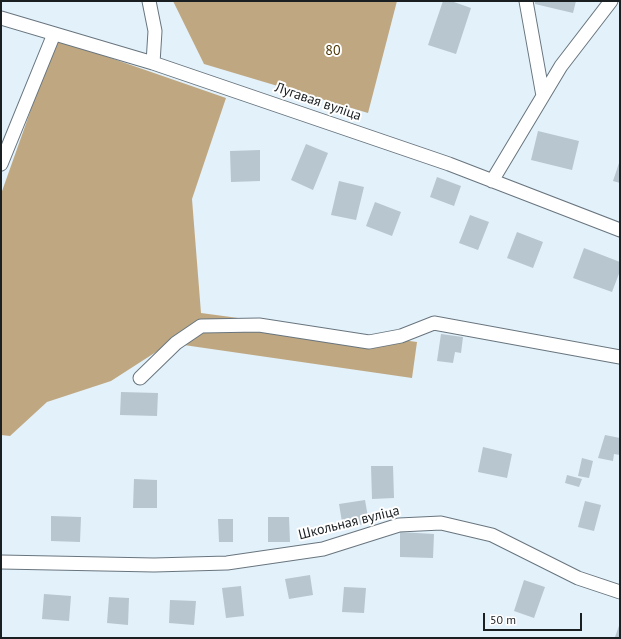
<!DOCTYPE html>
<meta charset="utf-8">
<style>
body{margin:0}
#map{position:relative;width:621px;height:639px;overflow:hidden;background:#e3f1fb;font-family:"PT Sans",sans-serif}
canvas{display:block}
.frame{position:absolute;inset:0;border:2px solid #1a1f22;pointer-events:none}
.scale{position:absolute;left:483px;top:613px;width:99px;height:18px;box-sizing:border-box;border:2px solid #1a1f22;border-top:0;padding-left:5px;font-size:12px;line-height:14px;white-space:nowrap;color:#1a1f22;-webkit-text-stroke:3px #fff;paint-order:stroke}
</style>
<div id="map">
<canvas width="621" height="639"></canvas>
<div class="frame"></div>
<div class="scale">50 m</div>
</div>
<script>
const g = document.querySelector('canvas').getContext('2d');
g.lineJoin = 'round';
function fillPath(path, color) { g.fillStyle = color; g.fill(path, 'evenodd'); }
const toPath = rows => new Path2D(rows.map(r => 'M' + r).join(''));
function stroke(path, color, width, dash) { g.strokeStyle = color; g.lineWidth = width; g.lineCap = dash ? 'butt' : 'round'; g.setLineDash(dash || []); g.stroke(path); }
function write(font, color, halo, rows, align = 'center') {
  g.font = font + ' "PT Sans",sans-serif'; g.lineWidth = 4; g.setLineDash([]); g.textBaseline = 'middle'; g.strokeStyle = halo; g.fillStyle = color; for (const [text, x, y, turn = 0] of rows) {
    g.save(); g.translate(x, y); g.rotate((+turn || 0) * Math.PI / 180); g.textAlign = isNaN(turn) ? turn : align; if (halo) g.strokeText(text, 0, 0); g.fillText(text, 0, 0); g.restore();
  }
}
fillPath(toPath([
 [173,1,397,1,368,113,204,64],
 [56,39,226,98,192,199,201,313,417,342,412,378,170,343,111,381,47,402,10,436,1,435,1,194]
]), '#bfa881');
fillPath(toPath([
 [443,1,451,1,471,8,456,54,428,45],
 [535,1,576,1,573,13,535,4],
 [538,131,579,141,572,170,531,160],
 [306,144,328,153,313,190,291,180],
 [260,150,260,181,231,182,230,151],
 [620,160,620,183,613,181],
 [437,177,461,186,454,206,430,197],
 [339,181,364,187,356,220,331,215],
 [375,202,401,212,392,236,366,226],
 [470,215,489,222,478,250,459,243],
 [517,232,543,242,533,268,507,258],
 [584,248,620,262,620,271,612,292,573,278],
 [441,334,463,337,461,353,455,352,453,363,437,361],
 [121,392,158,393,157,416,120,415],
 [605,435,620,438,620,455,614,454,613,461,598,458],
 [483,447,512,454,507,478,478,472],
 [582,458,593,461,589,478,578,476],
 [371,466,393,466,394,498,372,499],
 [567,475,582,479,579,487,565,483],
 [134,479,157,480,157,508,133,508],
 [365,500,369,523,343,528,339,504],
 [585,501,601,505,594,531,578,527],
 [51,516,81,517,80,542,51,541],
 [268,517,289,517,290,542,268,542],
 [218,519,233,519,233,542,219,542],
 [400,532,434,534,433,558,400,557],
 [310,575,313,595,289,599,285,579],
 [524,580,545,587,534,618,514,611],
 [241,586,244,616,226,618,222,588],
 [344,587,366,588,364,613,342,612],
 [44,594,71,596,69,621,42,619],
 [109,597,129,598,128,625,107,623],
 [170,600,196,601,194,625,169,623],
 [620,623,620,638,618,638,615,637]
]), '#b8c6d0');
const minor = toPath([
 [149,1,155,31,153,63],
 [526,1,543,96],
 [1,18,153,63,449,164,620,230],
 [1,164,54,34],
 [492,181,561,66,611,1],
 [140,378,176,343,201,326,259,325,369,342,401,336,434,323,620,357],
 [1,562,154,565,227,563,323,549,399,525,441,523,492,535,578,578,620,592]
]);
stroke(minor, '#68757e', 15);
stroke(minor, '#fff', 13);
write('14px', '#4b3400', '#fff', [
 ["80",333,51]
]);
write('14px', '#1a1f22', '#fff', [
 ["Лугавая вуліца",318,102,19],
 ["Школьная вуліца",349,523,-14]
]);
</script>
